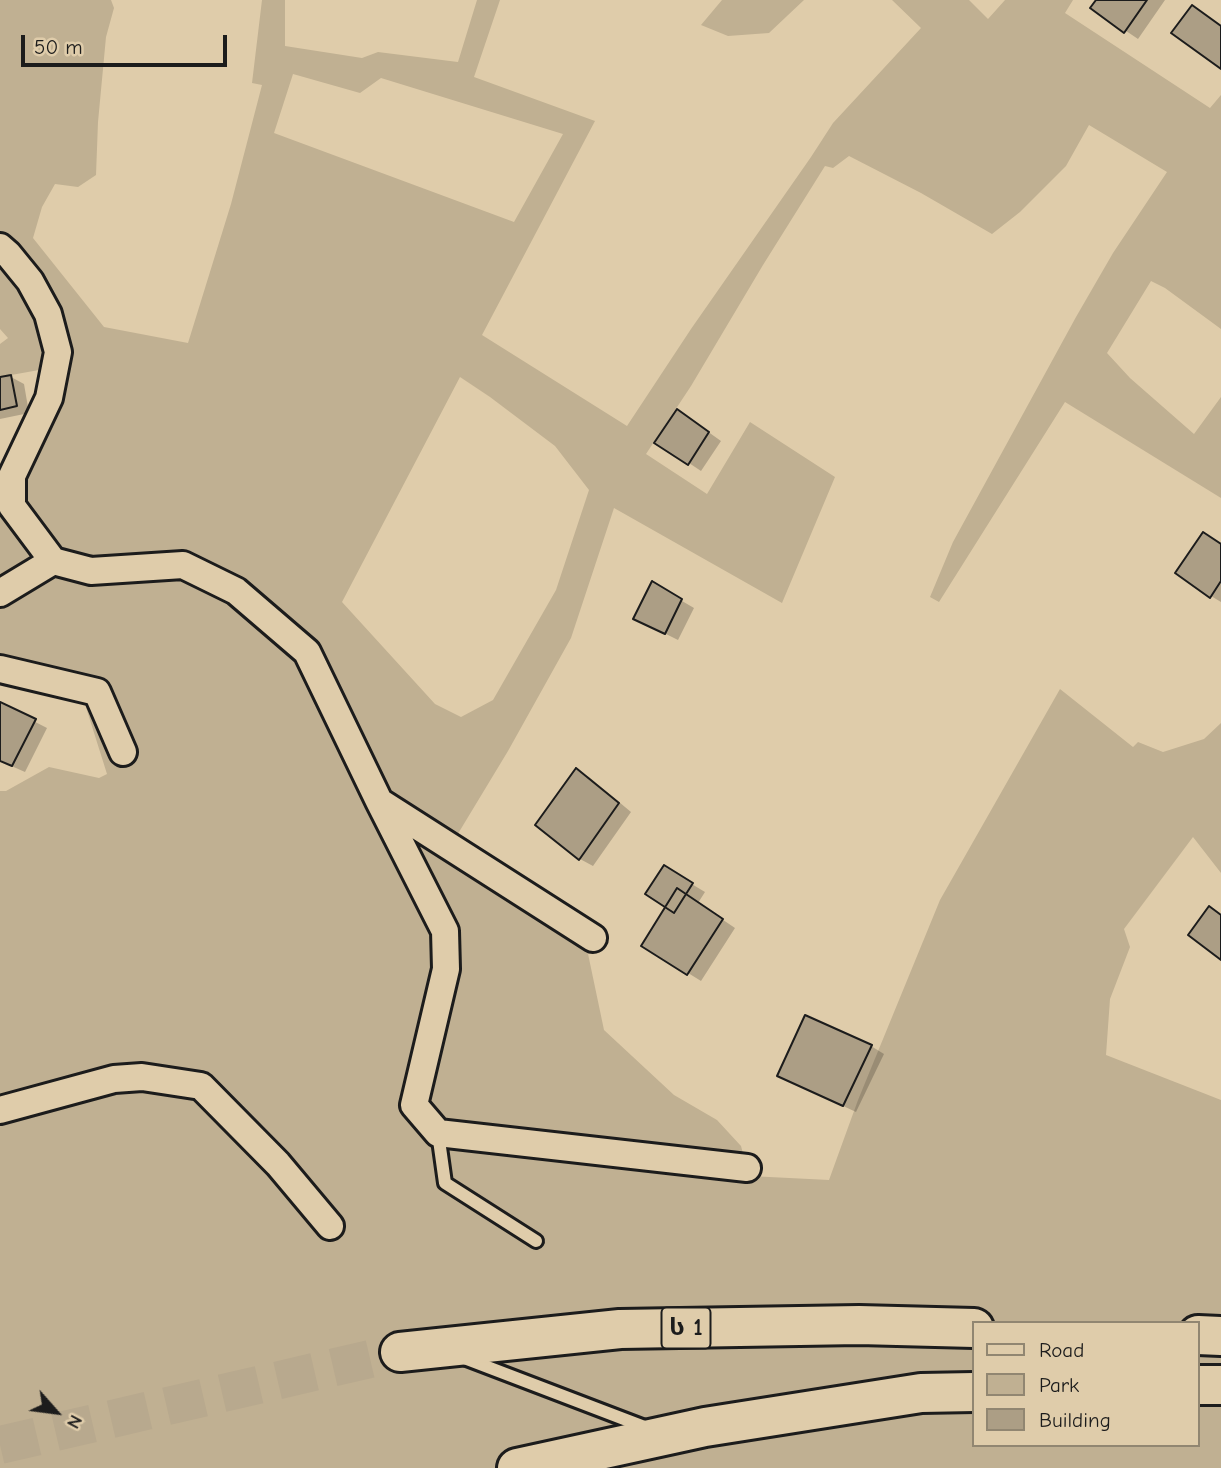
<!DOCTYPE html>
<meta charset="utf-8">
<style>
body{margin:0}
#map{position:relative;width:1221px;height:1468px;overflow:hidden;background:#dfccaa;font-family:"Comic Neue",sans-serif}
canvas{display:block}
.legend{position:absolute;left:972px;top:1321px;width:228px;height:126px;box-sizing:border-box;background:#dfccaa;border:2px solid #918671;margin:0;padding:9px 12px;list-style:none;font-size:21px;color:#1c1c1c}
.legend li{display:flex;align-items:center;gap:14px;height:35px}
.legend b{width:35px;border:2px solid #918671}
.north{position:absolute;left:21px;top:1377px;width:70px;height:70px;-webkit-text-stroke:5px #dfccaa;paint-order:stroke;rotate:118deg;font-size:19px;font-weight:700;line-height:28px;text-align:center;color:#1c1c1c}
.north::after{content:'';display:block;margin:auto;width:24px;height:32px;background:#1c1c1c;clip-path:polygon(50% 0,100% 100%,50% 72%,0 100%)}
.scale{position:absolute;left:21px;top:35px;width:206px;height:32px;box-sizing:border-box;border:4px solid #1c1c1c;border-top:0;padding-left:9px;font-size:21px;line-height:24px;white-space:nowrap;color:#1c1c1c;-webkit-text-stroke:5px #dfccaa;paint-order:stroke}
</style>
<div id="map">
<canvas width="1221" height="1468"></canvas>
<ul class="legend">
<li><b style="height:9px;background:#dfccaa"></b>Road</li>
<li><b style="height:19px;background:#c0b092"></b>Park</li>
<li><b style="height:19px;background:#ac9e85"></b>Building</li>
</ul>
<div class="north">N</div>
<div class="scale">50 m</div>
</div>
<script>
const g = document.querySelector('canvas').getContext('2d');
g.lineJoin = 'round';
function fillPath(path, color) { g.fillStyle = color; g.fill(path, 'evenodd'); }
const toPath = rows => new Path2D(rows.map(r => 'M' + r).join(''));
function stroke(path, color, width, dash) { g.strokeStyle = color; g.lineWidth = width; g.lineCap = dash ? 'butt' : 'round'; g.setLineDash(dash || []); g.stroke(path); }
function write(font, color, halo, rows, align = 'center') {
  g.font = font + ' "Comic Neue","Noto Sans Georgian",sans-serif'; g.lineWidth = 5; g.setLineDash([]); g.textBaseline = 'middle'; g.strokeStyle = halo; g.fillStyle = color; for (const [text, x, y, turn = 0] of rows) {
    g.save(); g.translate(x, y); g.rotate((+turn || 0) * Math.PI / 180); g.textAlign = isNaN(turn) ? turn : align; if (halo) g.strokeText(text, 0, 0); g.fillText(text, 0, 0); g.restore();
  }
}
fillPath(toPath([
 [0,0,111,0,114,8,106,37,98,122,96,175,78,187,55,184,42,207,33,238,104,327,188,343,231,204,262,85,252,83,262,0,285,0,285,46,362,58,378,52,458,62,477,0,500,0,474,77,595,121,482,335,627,426,691,329,811,157,833,123,921,28,892,0,969,0,988,19,1005,0,1073,0,1065,13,1210,108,1221,95,1221,329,1165,288,1151,281,1107,353,1130,378,1194,434,1221,397,1221,498,1065,402,939,602,930,597,953,542,1076,317,1113,253,1167,172,1089,125,1066,166,1020,212,992,234,921,193,849,156,833,168,825,166,763,265,691,386,646,454,707,494,750,422,835,477,782,603,614,508,571,638,508,751,456,837,587,949,604,1030,674,1095,717,1120,741,1146,749,1176,829,1180,858,1100,940,900,1060,689,1133,747,1138,742,1163,752,1204,739,1221,723,1221,873,1193,837,1124,929,1130,947,1110,999,1106,1055,1221,1100,1221,1468,0,1468,0,791,6,791,49,767,99,778,107,774,84,701,0,682,0,465,36,398,39,370,0,377,0,344,8,338,0,329],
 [293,74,360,93,381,78,563,134,514,222,274,133],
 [460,377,490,397,555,446,589,490,556,590,493,700,461,717,435,704,342,602],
 [974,1323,1198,1323,1198,1445,974,1445],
 [722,0,804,0,769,33,728,36,701,25]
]), '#c0b092');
fillPath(toPath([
 [1098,0,1165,0,1138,39,1092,8],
 [11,377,24,384,29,413,0,419,0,379],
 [690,419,721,441,701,471,689,463],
 [1221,545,1221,602,1211,596],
 [653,584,694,608,678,640,648,625],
 [0,704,47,728,25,772,0,761],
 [576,770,589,777,631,812,593,866,580,859,537,825],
 [665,868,705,892,698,903,735,928,701,981,643,945,667,906],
 [871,1046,884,1054,856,1112,792,1082]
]), '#0003');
const building = toPath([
 [1096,0,1147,0,1124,33,1090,8,1096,0],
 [1192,5,1221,26,1221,69,1171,33,1192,5],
 [11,375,17,406,0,410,0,377,11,375],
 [677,409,709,432,688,465,654,443,677,409],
 [1203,532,1221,544,1221,581,1210,598,1175,573,1203,532],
 [652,581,682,599,665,634,633,619,652,581],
 [0,702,36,719,12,766,0,761,0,702],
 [576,768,619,803,579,860,535,825,576,768],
 [664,865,693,883,674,913,645,894,664,865],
 [677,888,723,919,687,975,641,946,677,888],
 [1209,906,1221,915,1221,960,1188,935,1209,906],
 [805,1015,872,1045,843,1106,777,1076,805,1015]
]);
fillPath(building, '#ac9e85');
stroke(building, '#1c1c1c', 2);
stroke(toPath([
 [0,1445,400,1352]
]), '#b8a98e', 38, [38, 19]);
const service = toPath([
 [438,1133,445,1183,536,1241],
 [464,1358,650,1429]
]);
const minor = toPath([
 [0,247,8,254,30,281,48,314,58,352,49,398,12,476,12,506,53,561],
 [0,593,53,561,91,571,183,565,236,591,307,652,379,801,445,931,446,969,414,1105,438,1133,747,1168],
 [0,669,97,692,123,752],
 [380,802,593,938],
 [0,1110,114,1079,142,1077,201,1086,278,1164,330,1226]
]);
const motorway = toPath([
 [1198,1335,1221,1336],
 [400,1352,620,1329,859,1325,974,1328],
 [1198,1385,1221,1385],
 [517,1468,705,1427,921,1393,974,1392]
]);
stroke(service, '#1c1c1c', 18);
stroke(minor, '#1c1c1c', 32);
stroke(motorway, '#1c1c1c', 44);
stroke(service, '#dfccaa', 12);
stroke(minor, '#dfccaa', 26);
stroke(motorway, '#dfccaa', 38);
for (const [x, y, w] of [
 [686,1328,49]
]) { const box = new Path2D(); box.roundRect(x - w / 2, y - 20.5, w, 41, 5); g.fillStyle = '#dfccaa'; g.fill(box); stroke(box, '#1c1c1c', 2); }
write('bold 24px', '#1c1c1c', null, [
 ["ს 1",686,1328]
]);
</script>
